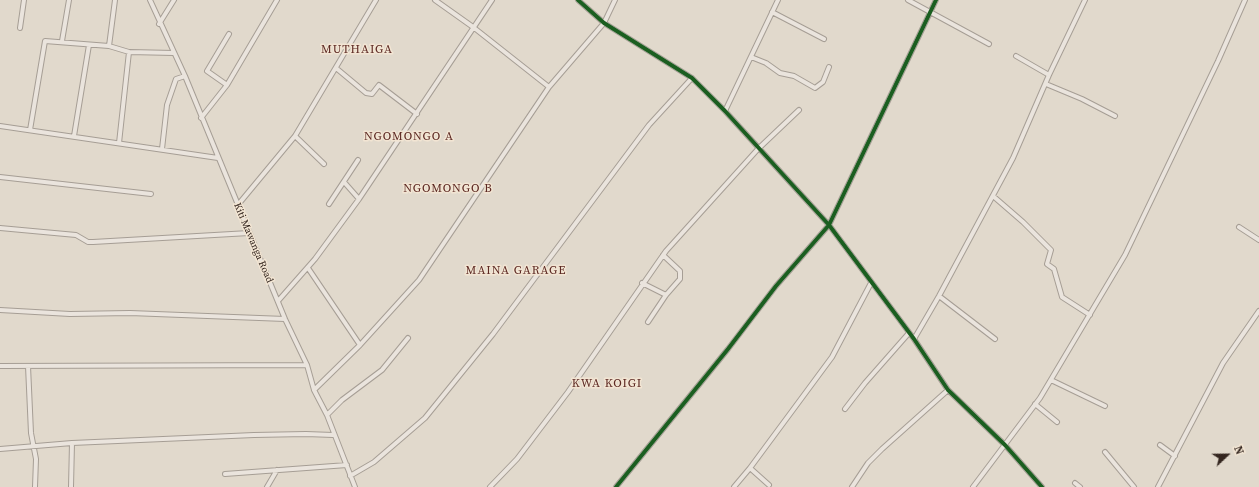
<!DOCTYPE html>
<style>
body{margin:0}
#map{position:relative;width:1259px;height:487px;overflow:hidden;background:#e1d9cc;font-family:"Source Serif 4",serif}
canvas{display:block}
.north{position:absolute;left:1207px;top:435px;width:40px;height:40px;-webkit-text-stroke:3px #f2e5d3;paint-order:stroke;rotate:68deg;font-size:11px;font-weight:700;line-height:16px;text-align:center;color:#34261f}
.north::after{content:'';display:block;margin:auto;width:14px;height:18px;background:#34261f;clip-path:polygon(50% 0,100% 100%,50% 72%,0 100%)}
</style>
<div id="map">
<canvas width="1259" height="487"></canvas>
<div class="north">N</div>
</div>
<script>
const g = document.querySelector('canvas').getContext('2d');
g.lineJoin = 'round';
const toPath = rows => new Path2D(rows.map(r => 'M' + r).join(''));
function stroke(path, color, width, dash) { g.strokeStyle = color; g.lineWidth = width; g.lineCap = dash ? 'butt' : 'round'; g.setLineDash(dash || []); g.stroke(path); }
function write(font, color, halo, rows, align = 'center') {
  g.font = font + ' "Source Serif 4",serif'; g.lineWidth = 3; g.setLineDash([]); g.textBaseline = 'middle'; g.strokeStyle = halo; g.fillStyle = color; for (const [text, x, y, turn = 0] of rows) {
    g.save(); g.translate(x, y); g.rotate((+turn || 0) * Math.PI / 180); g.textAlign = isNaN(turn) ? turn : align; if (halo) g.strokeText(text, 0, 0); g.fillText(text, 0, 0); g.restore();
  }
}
const minor = toPath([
 [150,0,185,76,285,319,307,365,314,390,327,415,355,487],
 [578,0,604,23,692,78,725,111,829,225,914,339,948,390,1005,445,1042,487],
 [908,0,989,44],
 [772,12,824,39],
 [159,24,174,0],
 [20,28,24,0],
 [62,41,69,0],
 [109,46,115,0],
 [1016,56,1049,75],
 [751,57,766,63,780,73,794,76,815,88,823,82,829,67],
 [336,68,366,93,372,94,379,85,417,114],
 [1046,84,1082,99,1115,116],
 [227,85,207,71,229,34],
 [549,87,604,23,615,0],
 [725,111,778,0],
 [201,118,227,85,277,0],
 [0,126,218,158],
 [30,130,45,41,109,46,129,52],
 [74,136,89,45],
 [295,136,324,164],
 [119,143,129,52,174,53],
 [162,149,167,105,176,79,185,76],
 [0,177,151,194],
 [344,182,359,199],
 [993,196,1023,222,1051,250,1047,264,1054,269,1062,297,1090,315],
 [329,204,358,160],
 [237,206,295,136,376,0],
 [1239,227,1259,240],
 [0,228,76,235,88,242,93,242,249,233],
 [308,268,360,345],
 [642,283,666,295],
 [939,296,995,339],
 [278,301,315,259,359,199,492,0],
 [0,310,70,314,130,313,285,319],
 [648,322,666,295,680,279,680,271,663,255],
 [914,339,939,296,1013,158,1049,75,1085,0],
 [0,366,307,365],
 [28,366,31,433,36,459,35,487],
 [1051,380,1105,406],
 [314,390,360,345,419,280,549,87,473,27,435,0],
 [1035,404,1057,422],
 [845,409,865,383,909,333],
 [327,415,342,400,382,370,408,338],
 [1160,445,1175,456],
 [0,449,72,443,254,435,306,434,333,435],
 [1105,452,1134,487],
 [225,474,347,465],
 [350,476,374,462,425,418,493,334,649,125,692,78],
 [1075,483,1080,487],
 [769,485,750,468,832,357,871,283],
 [71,487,72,443],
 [267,487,277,470],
 [490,487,517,459,568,392,666,251,758,149,799,110],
 [616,487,728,349,776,286,829,225,936,0],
 [734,487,750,468],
 [852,487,868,463,882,449,948,390],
 [973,487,1040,398,1125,255,1218,61,1245,0],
 [1158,487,1223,363,1259,311]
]);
stroke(minor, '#a69e95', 6);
stroke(minor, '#eae4dd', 4);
stroke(toPath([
 [578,0,604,23,692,78,725,111,829,225,914,339,948,390,1005,445,1042,487],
 [616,487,728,349,776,286,829,225,936,0]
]), '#1b5e20', 4);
write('10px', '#34261f', '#f2e5d3', [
 ["Kiti Mawanga Road",253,243,67]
]);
g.letterSpacing = '1px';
write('12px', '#5c2822', '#f2e5d3', [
 ["MUTHAIGA",357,50],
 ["NGOMONGO A",409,137],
 ["NGOMONGO B",448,189],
 ["MAINA GARAGE",516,271],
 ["KWA KOIGI",607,384]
]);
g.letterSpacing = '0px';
</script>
